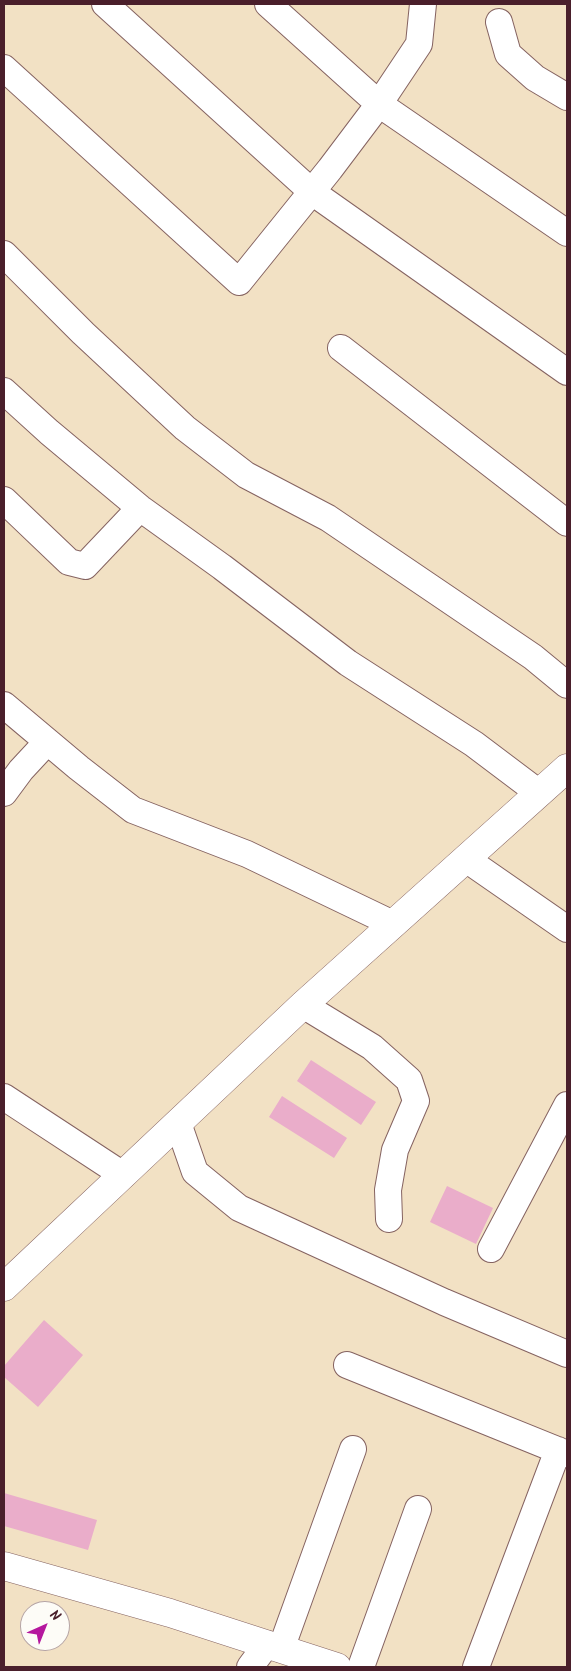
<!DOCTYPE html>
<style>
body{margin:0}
#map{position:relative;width:571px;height:1671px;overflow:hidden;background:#f2e1c4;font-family:Kalam,sans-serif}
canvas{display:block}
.frame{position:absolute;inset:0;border:5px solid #4a1f2b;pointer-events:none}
.north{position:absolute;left:20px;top:1601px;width:50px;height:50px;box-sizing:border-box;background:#fdfcf7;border:1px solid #b5a4a5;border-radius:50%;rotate:44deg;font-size:14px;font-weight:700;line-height:20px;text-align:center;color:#4a1f2b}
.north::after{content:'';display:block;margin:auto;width:18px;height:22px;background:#b5179e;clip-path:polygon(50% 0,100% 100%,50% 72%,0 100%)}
</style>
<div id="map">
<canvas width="571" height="1671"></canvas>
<div class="frame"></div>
<div class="north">N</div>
</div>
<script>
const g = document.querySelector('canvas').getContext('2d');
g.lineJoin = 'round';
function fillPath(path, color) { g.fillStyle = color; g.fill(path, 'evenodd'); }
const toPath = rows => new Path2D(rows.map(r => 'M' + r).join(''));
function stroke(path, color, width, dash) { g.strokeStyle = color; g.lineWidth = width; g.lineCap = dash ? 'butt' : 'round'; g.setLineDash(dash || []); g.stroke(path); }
fillPath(toPath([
 [311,1060,376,1102,361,1125,297,1081],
 [282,1096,347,1138,334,1158,269,1117],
 [447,1186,493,1208,476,1244,430,1222],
 [44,1320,83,1355,38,1407,4,1377,4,1366],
 [4,1493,97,1520,88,1550,4,1526]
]), '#eaadca');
const street = toPath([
 [105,4,312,192,567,372],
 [268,4,379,104,567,233],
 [499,22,508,54,535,78,567,97],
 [4,68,239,282,330,169,379,104,419,44,423,4],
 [4,254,83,333,185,428,246,475,328,518,533,657,567,685],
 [341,348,567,523],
 [4,391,49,432,140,508,222,567,348,663,474,744,539,793],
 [4,500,69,562,85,566,140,508],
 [4,705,79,768,133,810,247,854,393,924],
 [4,793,21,770,47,742],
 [466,859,567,929],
 [303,1005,372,1047,409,1080,416,1101,395,1150,388,1190,389,1219],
 [4,1097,123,1175],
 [178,1123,195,1172,239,1208,444,1302,567,1354],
 [491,1249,567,1105],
 [347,1365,567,1454],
 [281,1649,353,1449],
 [250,1667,267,1644],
 [361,1667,418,1509],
 [476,1667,558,1450]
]);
const secondary = toPath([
 [4,1287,303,1005,567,768],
 [4,1566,170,1613,337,1667]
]);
stroke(street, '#856361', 28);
stroke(secondary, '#856361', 29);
stroke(street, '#fff', 26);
stroke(secondary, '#fff', 28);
</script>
